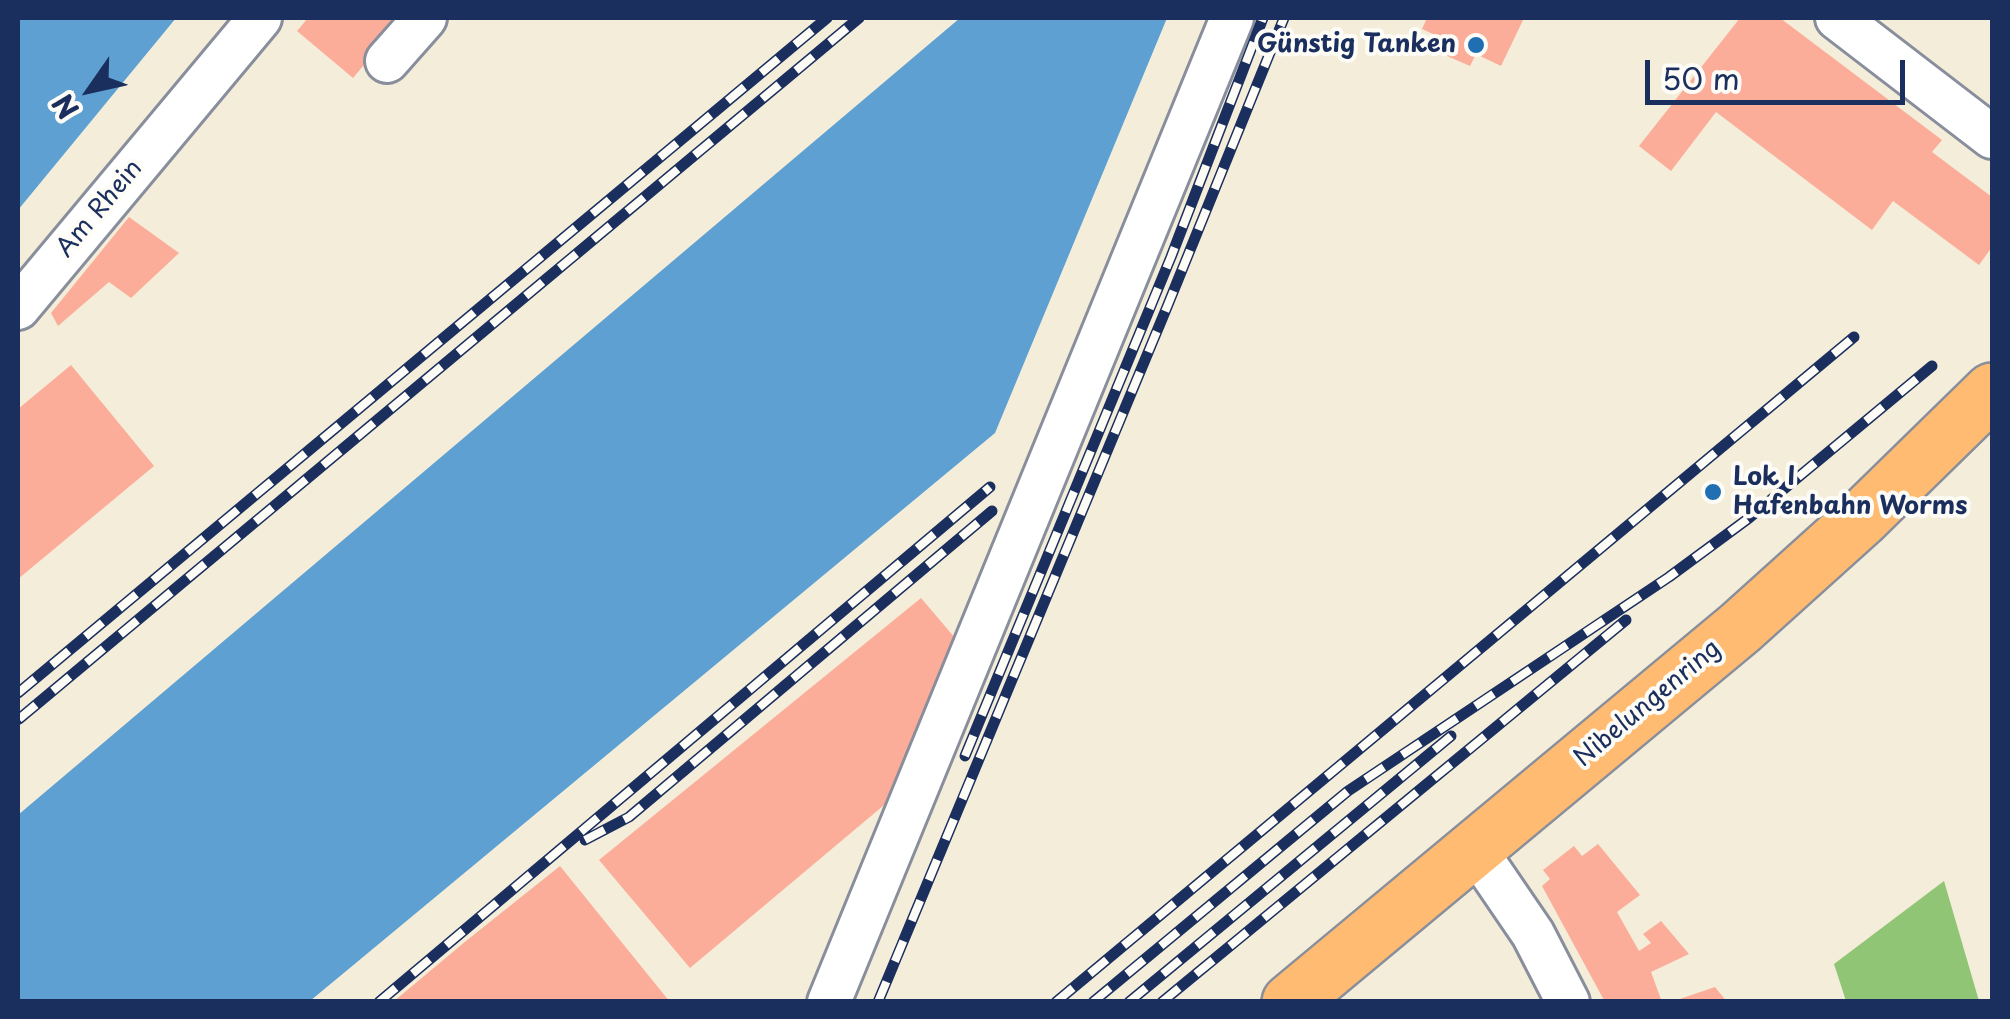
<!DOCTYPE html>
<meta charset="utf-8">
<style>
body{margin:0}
#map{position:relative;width:2010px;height:1019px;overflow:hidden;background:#f4edd9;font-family:"Playpen Sans",sans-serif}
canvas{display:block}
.frame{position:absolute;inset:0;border:20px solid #1b2f5e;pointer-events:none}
.north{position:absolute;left:40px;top:40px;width:100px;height:100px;-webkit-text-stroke:8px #fdfcf7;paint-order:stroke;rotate:236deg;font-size:28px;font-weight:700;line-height:40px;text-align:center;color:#1b2f5e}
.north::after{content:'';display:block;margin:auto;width:35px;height:45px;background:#1b2f5e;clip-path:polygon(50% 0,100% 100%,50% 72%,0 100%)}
.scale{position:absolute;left:1645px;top:60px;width:260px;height:45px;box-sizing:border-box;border:5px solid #1b2f5e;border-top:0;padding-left:12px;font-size:30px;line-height:35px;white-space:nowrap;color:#1b2f5e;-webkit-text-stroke:8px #fdfcf7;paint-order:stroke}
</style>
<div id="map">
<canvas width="2010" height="1019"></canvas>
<div class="frame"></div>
<div class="north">N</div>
<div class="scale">50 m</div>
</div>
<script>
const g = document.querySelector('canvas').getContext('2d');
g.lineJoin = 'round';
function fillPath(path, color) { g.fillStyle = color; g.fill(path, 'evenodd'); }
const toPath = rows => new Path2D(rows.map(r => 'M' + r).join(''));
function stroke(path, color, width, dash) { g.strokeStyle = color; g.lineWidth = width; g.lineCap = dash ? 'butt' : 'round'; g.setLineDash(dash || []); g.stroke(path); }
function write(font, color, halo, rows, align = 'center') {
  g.font = font + ' "Playpen Sans",sans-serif'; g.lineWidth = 8; g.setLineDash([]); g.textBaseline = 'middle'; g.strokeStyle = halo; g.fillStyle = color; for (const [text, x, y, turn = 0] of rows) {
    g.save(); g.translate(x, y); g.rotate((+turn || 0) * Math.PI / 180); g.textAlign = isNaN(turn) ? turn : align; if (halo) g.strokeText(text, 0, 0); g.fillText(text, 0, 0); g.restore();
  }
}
fillPath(toPath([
 [1944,881,1979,1001,1846,1001,1834,964]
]), '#91c576');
fillPath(toPath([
 [18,18,176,18,18,210],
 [960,18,1167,18,995,433,310,1001,18,1001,18,815]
]), '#5da0d1');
fillPath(toPath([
 [308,18,403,18,353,78,297,31],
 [1427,18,1524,18,1501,66,1476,54,1470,66,1438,52,1444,39,1422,29],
 [1740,18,1780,18,1942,140,1932,152,1992,197,1992,247,1979,265,1893,201,1872,230,1716,112,1671,171,1639,146],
 [129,217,179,253,131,298,109,282,58,326,51,313],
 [71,365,154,466,18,579,18,409],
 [921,598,961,645,902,790,690,968,599,860],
 [1598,844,1640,895,1617,912,1639,951,1651,943,1643,934,1661,921,1689,954,1651,972,1662,1002,1605,1002,1542,886,1550,879,1543,870,1574,846,1582,856],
 [560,866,670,1002,393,1002,466,941],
 [1715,987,1727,1002,1674,1002,1674,1001]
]), '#fbad9a');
const minor = toPath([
 [1837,18,1992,137],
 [387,61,425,18],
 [18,308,260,18],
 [1475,849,1533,934,1568,1002],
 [829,1002,1232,18]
]);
const major = toPath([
 [1290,1002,1740,628,1861,519,1992,391]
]);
stroke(minor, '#888e9c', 48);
stroke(major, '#888e9c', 60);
stroke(minor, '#fff', 42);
stroke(major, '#ffbb71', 55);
const rail = toPath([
 [18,693,827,18],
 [19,719,859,18],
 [965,756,1171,257,1263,18],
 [585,840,629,817,992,511],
 [379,1002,990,487],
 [878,1002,1167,307,1284,18],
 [1056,1002,1854,337],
 [1093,1002,1348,791,1669,577,1749,518,1932,366],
 [1129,1002,1451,736],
 [1162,1002,1626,620]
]);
stroke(rail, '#1b2f5e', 11);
stroke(rail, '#fdfcf7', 8, [22]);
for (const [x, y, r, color] of [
 [1476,45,10,"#1f6fb2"],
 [1713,492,10,"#1f6fb2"]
]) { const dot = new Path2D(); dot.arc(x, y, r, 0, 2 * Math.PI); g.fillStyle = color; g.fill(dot); stroke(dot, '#fdfcf7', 4); }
write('bold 25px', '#1b2f5e', '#fdfcf7', [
 ["Günstig Tanken",1456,45],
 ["Lok I",1733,478,"left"],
 ["Hafenbahn Worms",1733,507,"left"]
], 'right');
write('25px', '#1b2f5e', '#fdfcf7', [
 ["Am Rhein",100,209,-50],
 ["Nibelungenring",1648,704,-40]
]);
</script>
